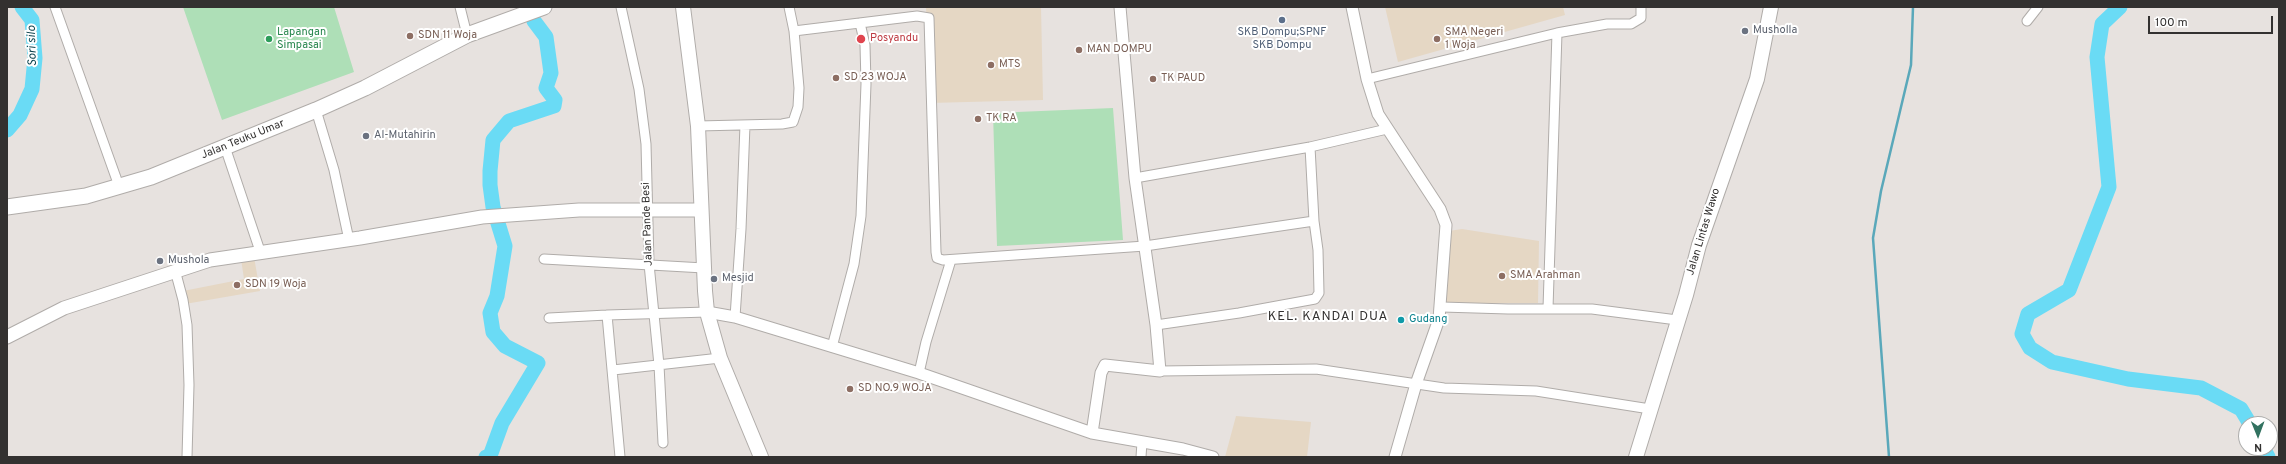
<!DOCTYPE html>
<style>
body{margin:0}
#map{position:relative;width:2286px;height:464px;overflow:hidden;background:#e7e2df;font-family:Overpass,sans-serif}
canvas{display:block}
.frame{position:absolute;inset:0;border:8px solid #333130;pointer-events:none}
.north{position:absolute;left:2238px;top:416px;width:40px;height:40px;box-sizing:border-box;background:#fff;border:1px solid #adadac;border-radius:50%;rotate:179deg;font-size:11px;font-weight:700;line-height:16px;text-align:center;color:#333130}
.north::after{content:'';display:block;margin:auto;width:14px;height:18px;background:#327260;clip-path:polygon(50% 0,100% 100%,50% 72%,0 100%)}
.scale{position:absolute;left:2148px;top:16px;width:125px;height:18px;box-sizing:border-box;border:2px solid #333130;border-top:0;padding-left:5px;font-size:12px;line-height:14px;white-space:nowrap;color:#333130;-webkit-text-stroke:3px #fff;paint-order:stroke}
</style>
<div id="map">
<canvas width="2286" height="464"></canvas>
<div class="frame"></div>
<div class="north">N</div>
<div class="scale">100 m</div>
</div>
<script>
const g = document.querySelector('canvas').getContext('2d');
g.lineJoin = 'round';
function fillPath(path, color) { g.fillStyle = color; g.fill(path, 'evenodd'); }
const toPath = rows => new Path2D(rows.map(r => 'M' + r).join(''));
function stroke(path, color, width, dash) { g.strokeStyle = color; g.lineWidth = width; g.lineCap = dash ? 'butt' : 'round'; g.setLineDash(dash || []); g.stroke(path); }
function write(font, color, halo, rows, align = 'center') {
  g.font = font + ' Overpass,sans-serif'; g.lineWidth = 4; g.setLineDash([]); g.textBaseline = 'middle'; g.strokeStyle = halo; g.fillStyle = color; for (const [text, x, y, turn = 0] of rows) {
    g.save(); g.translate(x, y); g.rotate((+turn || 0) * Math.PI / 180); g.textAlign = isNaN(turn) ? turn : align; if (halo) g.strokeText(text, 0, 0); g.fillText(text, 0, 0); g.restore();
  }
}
fillPath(toPath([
 [926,7,1041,7,1043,100,930,103],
 [1385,7,1563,7,1565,15,1398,62],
 [1462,229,1539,241,1538,303,1445,303,1449,231],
 [254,257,260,291,185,304,183,291,244,279,241,259],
 [1236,416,1311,422,1307,457,1225,457]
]), '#e5d7c4');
fillPath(toPath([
 [183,7,334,7,354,72,222,120],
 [1113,108,1123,240,997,246,993,113]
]), '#aedfb7');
stroke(toPath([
 [1889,457,1873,238,1881,191,1911,65,1913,7]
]), '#5aa8ba', 2.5);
stroke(toPath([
 [2120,7,2102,24,2097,57,2109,187,2069,290,2028,314,2022,334,2030,348,2052,362,2128,379,2201,388,2241,409,2250,424],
 [7,130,20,115,32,89,35,58,32,20,22,7],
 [2263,448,2268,457],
 [486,457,490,456,502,423,538,363,505,346,493,332,490,313,497,296,505,246,493,207,490,185,490,171,493,140,509,121,554,106,555,100,546,88,551,73,546,37,534,21,529,7]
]), '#6adbf5', 15);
const minor = toPath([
 [55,7,119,186],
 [460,7,467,35],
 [621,7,639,89,646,144,649,264,659,365,663,443],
 [2027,21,2038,7],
 [794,31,917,16,929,18,936,252,937,258,943,260,1145,246,1314,221,1310,147],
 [1367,79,1557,33,1607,24,1631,24,1641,18,1641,7],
 [316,110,334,170,349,240],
 [698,126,782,124,793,122,798,107,799,88,794,31,789,7],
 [225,147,260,251],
 [1135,178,1310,147,1387,129],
 [544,259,704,268],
 [175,270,183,300,187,325,189,385,187,457],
 [1442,307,1508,309,1592,309,1677,320],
 [1548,308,1557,33],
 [735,317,741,229,745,125],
 [549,318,607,315],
 [1156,325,1239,313,1315,299,1319,293,1318,250,1314,221],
 [832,347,854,264,861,216,866,84,865,45,860,23],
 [613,370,720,358],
 [1160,371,1316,369,1444,388,1536,391,1650,409],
 [919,373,926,342,951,260],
 [620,457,607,315,707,312],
 [1141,457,1142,442]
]);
const tertiary = toPath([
 [1352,7,1367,79,1378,114,1440,209,1446,225,1439,319,1416,384,1395,457],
 [707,312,735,317,919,373,1092,433,1183,449,1213,457],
 [1092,433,1101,373,1105,365,1160,371,1156,325,1135,178,1120,7]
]);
const secondary = toPath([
 [7,337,64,308,210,260,360,238,482,217,579,210,701,210]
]);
const primary = toPath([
 [683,7,698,126,705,291,707,312,720,358,761,457],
 [1636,457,1686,295,1699,245,1757,79,1771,7]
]);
const trunk = toPath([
 [7,207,86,196,151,177,316,110,365,88,467,35,544,7]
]);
stroke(minor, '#b0aca9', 11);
stroke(tertiary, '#b0aca9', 13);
stroke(secondary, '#b0aca9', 15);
stroke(primary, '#b0aca9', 16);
stroke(trunk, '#b0aca9', 17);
stroke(minor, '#fff', 9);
stroke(tertiary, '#fff', 11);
stroke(secondary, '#fff', 13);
stroke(primary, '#fff', 14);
stroke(trunk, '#fff', 15);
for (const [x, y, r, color] of [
 [1282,20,4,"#5c6f8a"],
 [1745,31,4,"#6b7280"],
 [410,36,4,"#8d6e63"],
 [269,39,4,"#2e9e5b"],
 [861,39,5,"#e0444e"],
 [1437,39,4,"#8d6e63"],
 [1079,50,4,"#8d6e63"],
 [991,65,4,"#8d6e63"],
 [836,78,4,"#8d6e63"],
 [1153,79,4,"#8d6e63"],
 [978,119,4,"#8d6e63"],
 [366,136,4,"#6b7280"],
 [160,261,4,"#6b7280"],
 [1502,276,4,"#8d6e63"],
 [714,279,4,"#6b7280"],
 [237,285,4,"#8d6e63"],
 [1401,320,4,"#0f9aa8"],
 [850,389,4,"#8d6e63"]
]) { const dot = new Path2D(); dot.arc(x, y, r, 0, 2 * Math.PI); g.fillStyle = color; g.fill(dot); stroke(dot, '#fff', 1.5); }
write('11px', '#5b616d', '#fff', [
 ["Musholla",1753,31],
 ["Al-Mutahirin",374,136],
 ["Mushola",168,261],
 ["Mesjid",722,279]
], 'left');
write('11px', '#27864d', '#fff', [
 ["Lapangan",277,33],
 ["Simpasai",277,46]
], 'left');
write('11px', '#4e5e75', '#fff', [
 ["SKB Dompu;SPNF",1282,33],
 ["SKB Dompu",1282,46]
]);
write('11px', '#785e54', '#fff', [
 ["SMA Negeri",1445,33],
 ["1 Woja",1445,46],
 ["SDN 11 Woja",418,36],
 ["MAN DOMPU",1087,50],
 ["MTS",999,65],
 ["SD 23 WOJA",844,78],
 ["TK PAUD",1161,79],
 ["TK RA",986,119],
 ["SMA Arahman",1510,276],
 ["SDN 19 Woja",245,285],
 ["SD NO.9 WOJA",858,389]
], 'left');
write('11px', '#be3a42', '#fff', [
 ["Posyandu",870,39]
], 'left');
write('11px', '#333130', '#fff', [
 ["Jalan Teuku Umar",243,140,-22],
 ["Jalan Pande Besi",648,224,-92],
 ["Jalan Lintas Wawo",1704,232,-73]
]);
write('11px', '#0d838f', '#fff', [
 ["Gudang",1409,320]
], 'left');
write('italic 12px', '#083e49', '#fff', [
 ["Sori silo",33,46,-92]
]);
g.letterSpacing = '1px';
write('13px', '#333130', '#fff', [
 ["KEL. KANDAI DUA",1328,317]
]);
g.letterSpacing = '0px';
</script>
